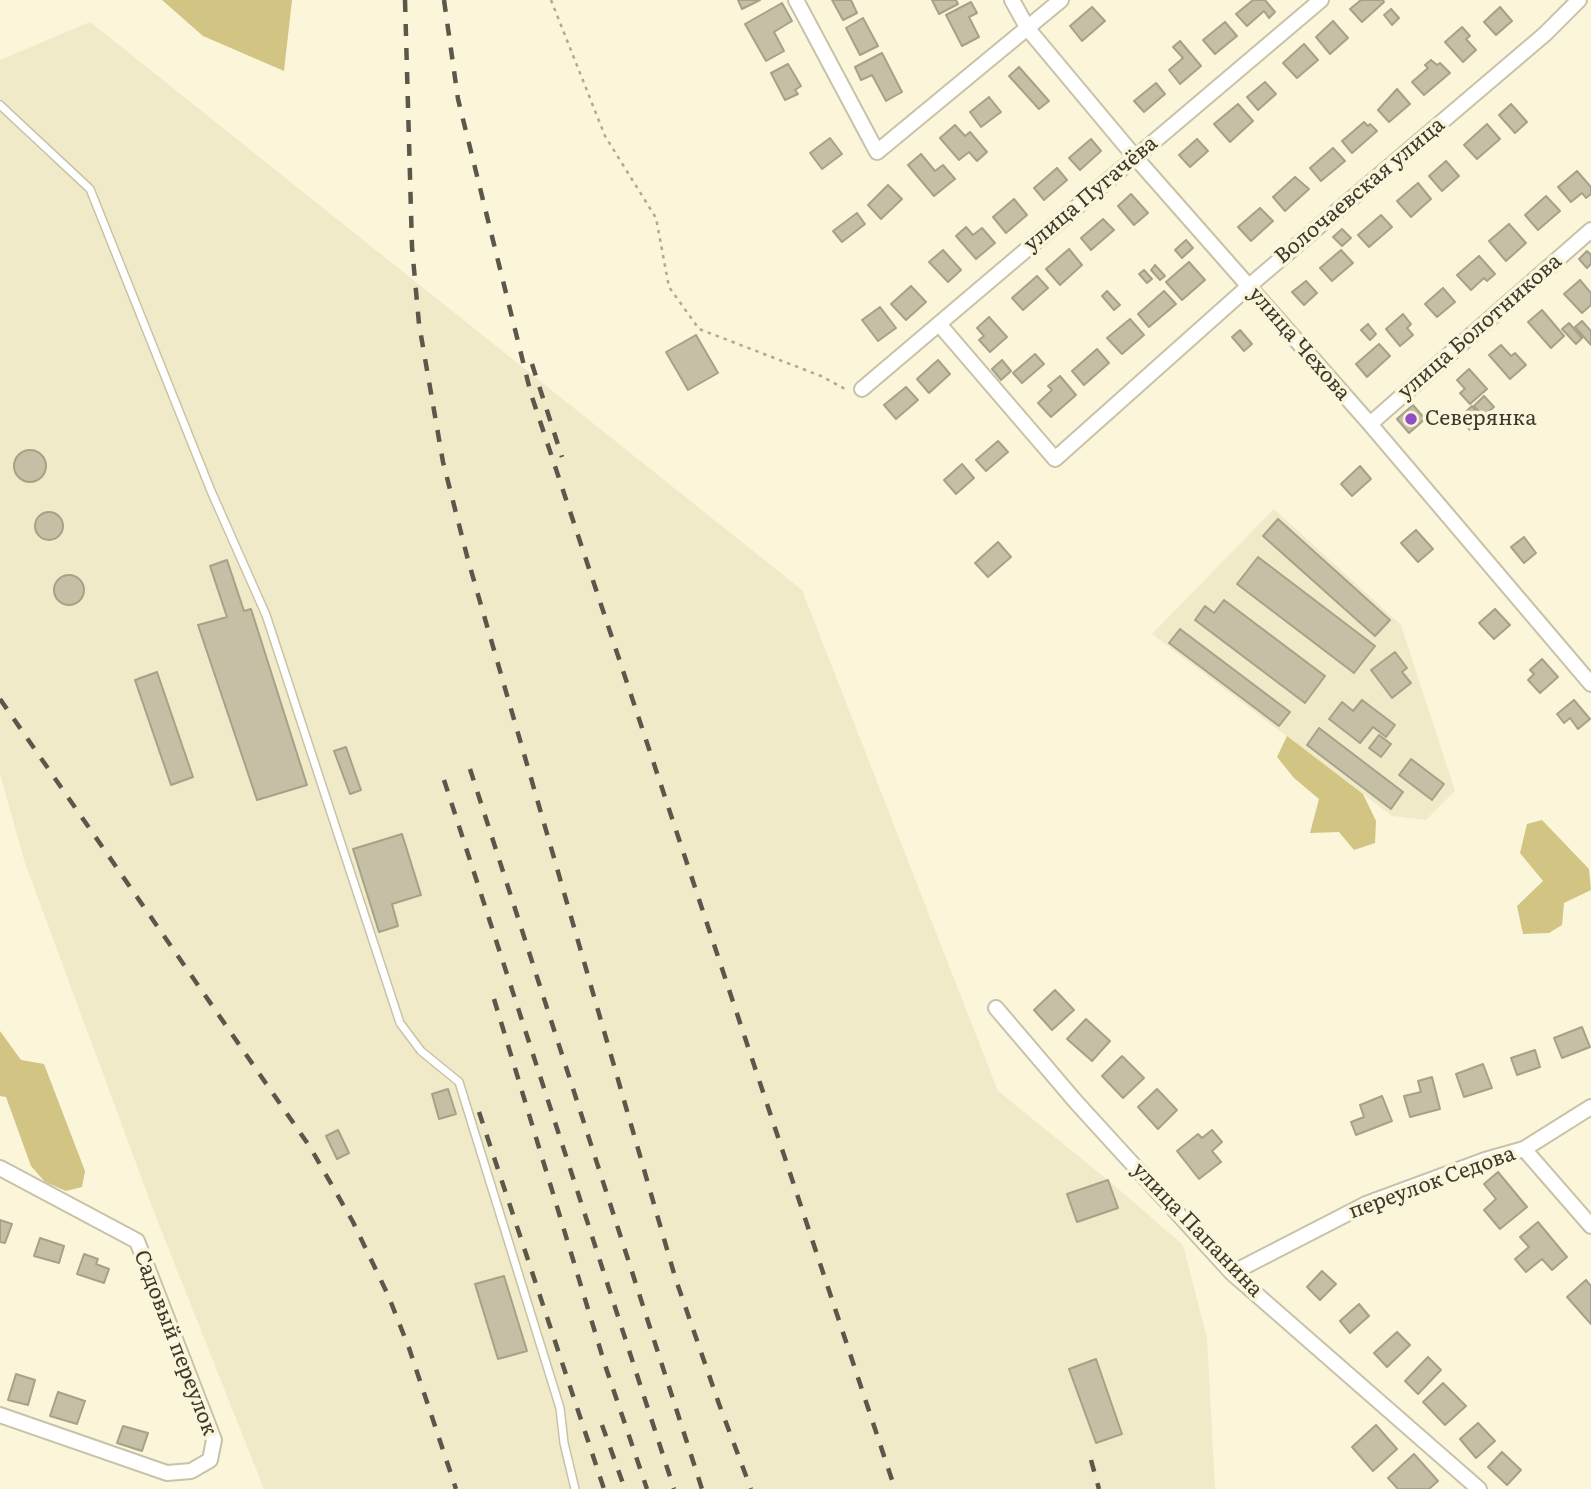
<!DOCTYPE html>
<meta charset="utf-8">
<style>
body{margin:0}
canvas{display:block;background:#fbf5da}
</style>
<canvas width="1591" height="1489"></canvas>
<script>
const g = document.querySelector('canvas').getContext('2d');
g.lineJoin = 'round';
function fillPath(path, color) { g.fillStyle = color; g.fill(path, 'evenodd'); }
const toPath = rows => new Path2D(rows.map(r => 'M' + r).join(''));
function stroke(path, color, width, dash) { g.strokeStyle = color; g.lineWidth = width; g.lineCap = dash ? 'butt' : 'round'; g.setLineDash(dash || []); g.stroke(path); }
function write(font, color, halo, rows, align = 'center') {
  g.font = font + ' Literata,serif'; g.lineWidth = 7; g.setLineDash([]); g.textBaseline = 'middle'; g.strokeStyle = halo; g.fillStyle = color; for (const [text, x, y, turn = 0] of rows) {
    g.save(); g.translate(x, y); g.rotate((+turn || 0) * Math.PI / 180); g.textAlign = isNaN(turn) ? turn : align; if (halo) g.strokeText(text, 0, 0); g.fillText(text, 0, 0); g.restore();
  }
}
fillPath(toPath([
 [90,22,802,590,998,1091,1108,1180,1183,1245,1207,1338,1215,1489,264,1489,156,1217,25,863,0,774,0,60],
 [1274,509,1401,625,1455,791,1426,820,1392,816,1152,634]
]), '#f1eac8');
fillPath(toPath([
 [162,0,292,0,284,71,203,36],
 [1287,736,1363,794,1376,821,1375,843,1354,850,1339,832,1310,833,1319,799,1294,778,1277,757],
 [1542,820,1589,869,1591,890,1564,903,1562,925,1549,933,1523,934,1517,906,1543,881,1520,853,1527,824],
 [0,1031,21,1060,44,1064,85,1171,82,1187,66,1191,45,1182,31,1166,6,1097,0,1096]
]), '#d2c482');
const building = toPath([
 [738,0,760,0,742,9,738,0],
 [832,0,851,0,857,13,843,20,832,0],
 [932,0,956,0,958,4,939,14,932,0],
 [1253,0,1265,0,1275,12,1269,18,1264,11,1247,26,1236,14,1253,0],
 [1361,0,1383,0,1384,2,1362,22,1350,9,1361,0],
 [971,2,977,13,969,17,979,37,962,46,946,15,971,2],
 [782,3,792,21,774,32,784,51,766,61,745,24,782,3],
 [1092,7,1105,21,1082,41,1070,26,1092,7],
 [1500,7,1512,21,1496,35,1484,22,1500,7],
 [1391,9,1399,18,1392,25,1384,15,1391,9],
 [863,18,878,46,860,55,846,28,863,18],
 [1333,21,1348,38,1330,54,1316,37,1333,21],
 [1225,22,1237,36,1215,54,1203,40,1225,22],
 [1462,27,1470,36,1466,39,1476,50,1463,62,1445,42,1462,27],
 [1180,41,1201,66,1180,84,1169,70,1183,58,1173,47,1180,41],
 [1304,44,1318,60,1297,78,1283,63,1304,44],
 [882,53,902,92,886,101,872,75,861,80,855,67,882,53],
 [1431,60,1437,65,1440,63,1450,73,1424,95,1412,82,1428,68,1425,65,1431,60],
 [788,64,801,86,795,90,798,94,785,100,771,73,788,64],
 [1019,67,1049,101,1039,109,1009,76,1019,67],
 [1265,82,1276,94,1258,110,1247,97,1265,82],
 [1156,83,1165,94,1144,112,1134,101,1156,83],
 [1397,89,1410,104,1389,122,1378,110,1397,89],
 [989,97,1001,112,981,127,970,112,989,97],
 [1238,104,1253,121,1230,142,1214,124,1238,104],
 [1511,104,1527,122,1515,133,1499,115,1511,104],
 [1364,122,1368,126,1370,124,1377,131,1352,153,1342,141,1364,122],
 [1487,124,1500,139,1477,159,1464,145,1487,124],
 [955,125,965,136,970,132,987,152,977,161,969,152,959,160,940,138,955,125],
 [830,138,842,154,822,169,810,153,830,138],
 [1091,139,1101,151,1080,170,1069,158,1091,139],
 [1197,139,1208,151,1190,167,1179,155,1197,139],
 [1333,148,1345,161,1321,181,1310,168,1333,148],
 [921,154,935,171,943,165,955,179,934,196,908,165,921,154],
 [1446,161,1459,176,1442,191,1429,176,1446,161],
 [1057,168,1067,180,1044,200,1034,188,1057,168],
 [1577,171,1591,187,1591,194,1586,198,1582,193,1571,202,1558,187,1577,171],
 [1295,177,1309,189,1285,211,1273,197,1295,177],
 [1418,183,1431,199,1411,217,1397,201,1418,183],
 [888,185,902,199,881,219,868,205,888,185],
 [1131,194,1148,213,1134,225,1118,206,1131,194],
 [1546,196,1560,211,1538,230,1525,215,1546,196],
 [1014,199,1027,215,1006,233,993,217,1014,199],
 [1260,208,1273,221,1251,241,1238,227,1260,208],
 [857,213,865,224,842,242,833,231,857,213],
 [1381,215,1392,227,1369,247,1358,235,1381,215],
 [1103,219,1114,230,1091,250,1081,238,1103,219],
 [1509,224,1526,243,1506,261,1489,241,1509,224],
 [966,227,973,235,982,228,995,243,976,259,956,236,966,227],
 [1342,229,1351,238,1342,246,1333,237,1342,229],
 [1186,240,1193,248,1182,258,1175,250,1186,240],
 [1069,249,1082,265,1060,285,1046,269,1069,249],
 [943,250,961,270,948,282,929,262,943,250],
 [1341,250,1353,263,1332,281,1320,268,1341,250],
 [1587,251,1591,255,1591,264,1587,268,1579,259,1587,251],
 [1479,256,1495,274,1487,281,1484,278,1471,290,1457,275,1479,256],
 [1189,262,1205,280,1182,300,1166,282,1189,262],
 [1155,265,1165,276,1160,280,1151,270,1155,265],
 [1144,270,1152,279,1147,283,1139,274,1144,270],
 [1037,276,1048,288,1023,310,1012,298,1037,276],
 [1580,280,1591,293,1591,305,1582,313,1564,294,1580,280],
 [1306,281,1317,293,1304,305,1292,292,1306,281],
 [911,286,926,302,906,320,891,304,911,286],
 [1443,288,1455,302,1437,317,1425,304,1443,288],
 [1107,291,1120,305,1114,310,1102,296,1107,291],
 [1164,291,1176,304,1149,327,1138,314,1164,291],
 [880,307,896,328,878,341,862,320,880,307],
 [1542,310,1564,336,1551,348,1528,322,1542,310],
 [1403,314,1411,324,1407,328,1413,335,1400,346,1386,329,1403,314],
 [989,317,1007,337,990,352,979,340,984,336,977,328,989,317],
 [1130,319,1144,335,1122,354,1107,338,1130,319],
 [1582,321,1591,331,1591,345,1575,327,1582,321],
 [1569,323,1582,338,1576,344,1562,329,1569,323],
 [1368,324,1376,334,1370,340,1361,330,1368,324],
 [1240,330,1252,344,1244,351,1232,337,1240,330],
 [696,335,718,373,688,390,666,352,696,335],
 [1379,344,1390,356,1367,377,1356,364,1379,344],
 [1501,345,1511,356,1515,353,1526,365,1510,379,1489,355,1501,345],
 [1097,349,1109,363,1084,385,1072,371,1097,349],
 [1035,354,1044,364,1022,383,1013,373,1035,354],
 [938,360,950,374,929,393,917,379,938,360],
 [1002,360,1011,371,1001,380,992,369,1002,360],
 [1469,369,1487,389,1470,404,1460,393,1465,389,1457,380,1469,369],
 [1060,376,1076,395,1051,417,1038,403,1052,390,1048,386,1060,376],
 [906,387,918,400,896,419,884,405,906,387],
 [1484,396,1494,407,1483,416,1474,406,1484,396],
 [1413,405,1425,419,1409,433,1397,419,1413,405],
 [1472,406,1483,419,1470,430,1459,418,1472,406],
 [998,441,1008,452,986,471,976,460,998,441],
 '14 466a16 16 0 1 1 32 0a16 16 0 1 1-32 0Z',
 [962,464,974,478,956,494,944,480,962,464],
 [1360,466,1371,479,1352,496,1341,484,1360,466],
 '35 526a14 14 0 1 1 28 0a14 14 0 1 1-28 0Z',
 [1278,519,1390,620,1375,636,1263,536,1278,519],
 [1416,530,1433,549,1418,562,1401,543,1416,530],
 [1524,537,1536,553,1524,563,1511,547,1524,537],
 [998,542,1011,557,988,577,975,563,998,542],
 [1258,557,1375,646,1354,673,1237,584,1258,557],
 [227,560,244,611,251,609,307,785,257,800,198,625,227,617,210,566,227,560],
 '54 590a15 15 0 1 1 30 0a15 15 0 1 1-30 0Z',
 [1224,600,1325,676,1305,703,1195,620,1205,606,1214,613,1224,600],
 [1495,609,1510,625,1494,639,1479,623,1495,609],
 [1180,629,1290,712,1279,726,1169,643,1180,629],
 [1395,652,1407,668,1402,672,1411,683,1392,698,1371,670,1395,652],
 [1542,659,1558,677,1540,693,1528,680,1534,674,1530,670,1542,659],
 [157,672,193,777,171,785,135,680,157,672],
 [1362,700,1395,725,1386,737,1373,727,1360,743,1329,719,1342,702,1353,711,1362,700],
 [1574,700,1590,719,1578,729,1570,718,1564,723,1557,714,1574,700],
 [1319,728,1403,792,1391,809,1307,745,1319,728],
 [1379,735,1391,744,1381,757,1369,748,1379,735],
 [346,747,361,790,350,794,334,751,346,747],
 [1411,759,1444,784,1432,800,1399,775,1411,759],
 [402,834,421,895,392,904,398,926,379,932,353,849,402,834],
 [1055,990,1074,1010,1052,1030,1034,1010,1055,990],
 [1086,1019,1110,1041,1092,1061,1067,1039,1086,1019],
 [1582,1027,1590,1047,1562,1058,1554,1038,1582,1027],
 [1535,1050,1540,1067,1517,1075,1511,1058,1535,1050],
 [1122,1056,1144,1078,1123,1098,1102,1076,1122,1056],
 [1483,1064,1492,1088,1464,1097,1456,1074,1483,1064],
 [1432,1077,1440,1109,1410,1117,1404,1096,1421,1092,1418,1081,1432,1077],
 [448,1089,456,1114,439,1119,432,1094,448,1089],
 [1157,1089,1177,1110,1158,1129,1138,1107,1157,1089],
 [1382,1096,1392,1121,1356,1135,1351,1122,1364,1117,1360,1105,1382,1096],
 [338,1130,349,1153,337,1159,326,1136,338,1130],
 [1212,1130,1222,1142,1212,1151,1221,1162,1199,1179,1177,1151,1198,1134,1202,1138,1212,1130],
 [1498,1172,1527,1207,1500,1229,1484,1210,1496,1199,1484,1184,1498,1172],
 [1108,1180,1118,1208,1077,1222,1067,1194,1108,1180],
 [0,1220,12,1224,5,1243,0,1242,0,1220],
 [1538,1222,1567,1257,1552,1270,1542,1259,1526,1272,1515,1259,1529,1247,1520,1237,1538,1222],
 [40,1238,64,1246,59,1263,34,1256,40,1238],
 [84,1254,98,1259,96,1264,109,1269,104,1283,77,1274,84,1254],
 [1322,1271,1336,1284,1320,1300,1307,1287,1322,1271],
 [504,1276,527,1351,498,1359,475,1284,504,1276],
 [1586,1280,1591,1286,1591,1324,1567,1297,1586,1280],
 [1359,1304,1369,1316,1350,1333,1340,1321,1359,1304],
 [1397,1332,1410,1345,1387,1367,1374,1353,1397,1332],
 [1428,1357,1441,1370,1418,1394,1405,1381,1428,1357],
 [1096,1359,1122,1434,1096,1443,1069,1369,1096,1359],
 [16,1374,35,1380,28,1405,8,1400,16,1374],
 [1443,1383,1466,1406,1445,1425,1423,1402,1443,1383],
 [58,1392,85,1401,77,1424,50,1416,58,1392],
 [1478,1423,1495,1441,1476,1458,1460,1439,1478,1423],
 [1376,1425,1397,1449,1373,1471,1352,1447,1376,1425],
 [123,1426,148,1433,142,1451,117,1443,123,1426],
 [1502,1452,1521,1470,1507,1485,1488,1467,1502,1452],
 [1414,1454,1438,1481,1429,1489,1398,1489,1388,1478,1414,1454]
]);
fillPath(building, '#c4bfa5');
stroke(building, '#a6a188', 2);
const lane = toPath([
 [0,105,90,189,211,491,266,615,400,1023,421,1051,459,1082,560,1408,564,1443,575,1489]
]);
const street = toPath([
 [796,0,877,152,1061,0],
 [1012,0,1028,29,1135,157,1370,424,1591,684],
 [939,324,1055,459,1249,286,1545,34,1579,0],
 [862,389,1321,0],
 [1370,424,1591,230],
 [996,1008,1076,1102,1232,1273,1479,1489],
 [1524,1149,1591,1226],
 [0,1168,137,1241,214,1440,210,1460,191,1471,167,1473,0,1415],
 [1232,1273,1366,1204,1485,1160,1524,1149,1591,1107]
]);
stroke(lane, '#c8c3a8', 10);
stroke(street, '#c8c3a8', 18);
stroke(toPath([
 [551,0,605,136,656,218,669,287,699,329,821,376,847,390]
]), '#aeaa95', 2.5, [3.5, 5]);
stroke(lane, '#fff', 7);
stroke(street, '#fff', 14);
stroke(toPath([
 [405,0,412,247,419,324,443,462,468,560,675,1277,719,1404,751,1489],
 [444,0,458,99,531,394,895,1489],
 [532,364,562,457],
 [0,699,310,1147,353,1222,388,1295,409,1348,456,1489],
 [470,769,702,1489],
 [444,780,674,1489],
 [494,999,605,1365,647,1489],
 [479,1112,604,1489],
 [602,1425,625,1489],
 [1091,1460,1099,1489]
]), '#5b584b', 4.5, [12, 12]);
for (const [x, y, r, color] of [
 [1411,419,7,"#924fc3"]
]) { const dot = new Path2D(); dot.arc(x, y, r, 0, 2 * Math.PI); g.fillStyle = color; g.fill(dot); stroke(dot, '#fbf5da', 2.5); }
write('21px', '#3c3a2f', '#fbf5da', [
 ["Волочаевская улица",1360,191,-40],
 ["улица Пугачёва",1091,194,-40],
 ["улица Болотникова",1480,327,-41],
 ["улица Чехова",1299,344,49],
 ["переулок Седова",1432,1183,-20],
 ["улица Папанина",1197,1230,46],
 ["Садовый переулок",175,1343,69]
]);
write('21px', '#3c3a2f', '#fbf5da', [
 ["Северянка",1425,419]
], 'left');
</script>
